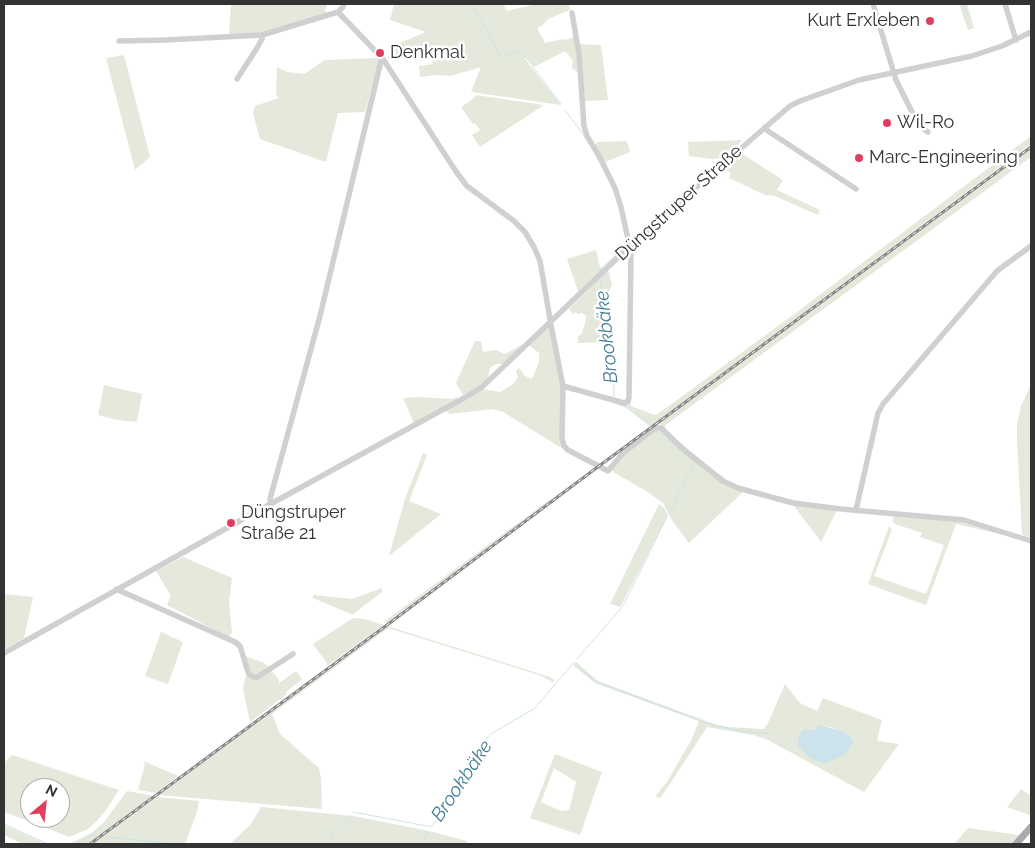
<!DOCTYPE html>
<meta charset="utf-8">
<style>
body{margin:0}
#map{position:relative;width:1035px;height:848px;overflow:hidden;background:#fff;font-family:Raleway,sans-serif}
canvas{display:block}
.frame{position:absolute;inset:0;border:5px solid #333;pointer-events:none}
.north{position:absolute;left:20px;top:778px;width:50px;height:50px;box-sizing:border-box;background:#fff;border:1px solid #adadad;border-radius:50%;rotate:28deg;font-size:14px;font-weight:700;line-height:20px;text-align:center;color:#333}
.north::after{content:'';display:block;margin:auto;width:18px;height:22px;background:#df3f5d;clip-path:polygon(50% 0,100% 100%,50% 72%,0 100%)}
</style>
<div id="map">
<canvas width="1035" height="848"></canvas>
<div class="frame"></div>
<div class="north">N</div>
</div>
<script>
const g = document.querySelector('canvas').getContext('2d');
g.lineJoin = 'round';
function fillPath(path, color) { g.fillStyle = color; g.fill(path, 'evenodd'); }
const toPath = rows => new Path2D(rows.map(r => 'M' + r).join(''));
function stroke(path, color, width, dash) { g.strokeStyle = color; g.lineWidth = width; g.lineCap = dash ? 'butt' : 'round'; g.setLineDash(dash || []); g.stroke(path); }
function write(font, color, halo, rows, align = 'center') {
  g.font = font + ' Raleway,sans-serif'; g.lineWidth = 5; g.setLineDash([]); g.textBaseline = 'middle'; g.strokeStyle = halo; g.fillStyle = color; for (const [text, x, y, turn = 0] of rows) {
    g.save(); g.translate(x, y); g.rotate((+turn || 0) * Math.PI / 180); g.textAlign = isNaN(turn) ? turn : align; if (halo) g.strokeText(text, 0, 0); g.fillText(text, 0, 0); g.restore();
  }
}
fillPath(toPath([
 [231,4,327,4,325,11,327,14,262,33,229,35],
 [393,4,503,4,507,11,536,4,569,4,570,10,548,19,543,25,537,28,545,43,563,39,566,40,575,37,579,73,572,68,573,61,565,51,534,67,526,57,525,59,561,105,471,92,481,67,450,76,437,75,420,77,419,66,433,64,429,55,421,53,387,59,392,46,426,32,390,20,394,4],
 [959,4,967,4,974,28,968,30],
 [578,44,601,45,608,100,585,101],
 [124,55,150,157,135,170,106,58],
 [377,58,379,60,365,112,338,113,326,162,260,139,253,113,255,106,279,98,276,94,277,67,287,72,304,74,325,60],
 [476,95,544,105,480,147,472,135,480,130,475,123,473,124,461,107,474,98],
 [1031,136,1031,144,651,426,626,407,615,403,623,405,630,397,631,406,652,414,656,415,662,411,793,315],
 [741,140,741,142,722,158,713,159,689,156,688,142],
 [627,141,630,152,605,162,595,145,597,142],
 [1031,148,1031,157,668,423,665,426,665,429,664,429,659,423],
 [739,152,783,180,777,190,820,210,818,215,775,196,765,195,729,178,731,173,722,168],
 [596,250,600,267,603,270,584,287,578,291,567,259],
 [608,270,612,285,608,294,601,294,607,342,578,343,578,336,582,334,584,326,585,325,586,316,582,313,578,314,576,312,573,314,569,309],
 [549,326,561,383,562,446,560,447,503,412,493,409,458,413,450,414,445,411,483,389,500,392,512,385,518,377,516,371,519,368,525,376,532,379,539,362,539,353,529,345],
 [475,341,481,341,483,352,496,350,505,354,527,342,504,364,497,364,491,367,489,372,488,379,481,386,463,395,456,383],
 [104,385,142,394,137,422,117,420,98,415],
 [1031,385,1031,538,1024,536,1022,533,1017,442,1017,424,1021,406],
 [417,397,453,399,457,397,458,399,414,423,403,398],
 [657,430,660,430,682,449,743,492,689,543,671,519,663,503,646,491,613,472,612,468,630,449],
 [423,453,427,455,409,501,441,514,389,556,405,499],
 [596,466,387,623,385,621,481,550],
 [659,504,664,508,668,515,622,604,620,607,610,604],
 [793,505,837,510,821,542,794,506],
 [894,516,957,521,1017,538,956,524,926,605,868,584,889,526,892,530,874,576,926,594,944,545,920,537,922,533,895,524,892,520],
 [183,557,232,578,229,601,232,633,228,637,167,605,171,596,156,571],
 [382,588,382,592,352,615,351,614,313,598,313,595,352,599],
 [4,594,33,597,24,638,4,649],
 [353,618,364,619,384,625,327,666,327,663,313,644],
 [387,626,547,676,555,680,553,682,539,675,388,628,272,714,280,734,319,768,321,778,322,809,159,795],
 [161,632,183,642,168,684,145,676],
 [245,656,262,662,269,667,257,675,251,673],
 [576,662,598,681,717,725,728,727,764,729,768,723,785,684,800,703,817,711,823,698,882,720,877,740,878,741,899,744,864,792,766,739,753,735,707,727,668,787,660,798,656,797,657,794,667,782,679,761,691,741,699,721,595,683,573,665],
 [823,726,829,727,842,731,852,738,811,759,799,735,805,728,811,730],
 [271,670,279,680,279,683,296,671,302,679,286,692,287,694,250,722,243,689,246,675,253,678],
 [555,754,602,772,580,835,530,818],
 [554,768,576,782,569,810,561,811,541,802],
 [12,755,119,790,106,810,98,820,88,829,69,837,32,822,4,812,4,763],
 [30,788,60,788,60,818,30,818],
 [143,761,178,776,156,793,138,790,145,764],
 [1021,789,1031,796,1031,814,1030,815,1007,807],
 [127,791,154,796,88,844,69,844,92,833,104,822],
 [157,797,199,801,197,812,185,844,92,844],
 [261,807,353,816,429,831,467,841,466,844,230,844,251,824],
 [4,825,6,826,46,844,22,844,4,835],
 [968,828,1019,835,1019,838,1014,844,954,844]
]), '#e4e9dc');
fillPath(toPath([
 [819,725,842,731,852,738,853,742,847,752,843,756,825,763,811,759,798,746,799,735,802,731,805,728,811,730,815,729]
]), '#cde3eb');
stroke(toPath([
 [472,4,501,57,521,51,561,104],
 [963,4,967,15],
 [565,110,585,137],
 [598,271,625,247,626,244],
 [600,277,606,324,610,348,610,373,614,386,614,397],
 [615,403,626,407,650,426],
 [656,431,694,462,670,512],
 [577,659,623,606,667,517],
 [576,665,593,680,604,685,706,723,740,731,771,734],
 [353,812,432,827,485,740,491,734,535,708,574,662],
 [4,824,48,844],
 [75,844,80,843,101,828],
 [107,844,110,837,143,841,180,844],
 [329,844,332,834,351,816],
 [423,844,428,832]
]), '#cde3eb', 1);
stroke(toPath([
 [873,4,896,80,918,124,928,132],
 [1005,4,1016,40],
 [338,12,383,59,457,173,467,186,514,221,525,232,534,247,540,261,551,325,563,386,562,438,564,446,568,450,608,471,623,453,655,428,661,428,683,449,723,481,738,488,793,503,841,509,964,520,1031,541],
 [119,41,166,40,262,35,338,12,343,7,344,4],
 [237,79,257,48,262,39,262,35],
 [765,127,768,131,856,189],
 [563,386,624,403,628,401,629,397,631,253,621,207,615,188,599,156,587,136,584,126,579,54,572,13],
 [271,504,270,499,320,316,381,61,383,59],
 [856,510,878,413,883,404,997,271,1005,265,1031,246],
 [116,589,235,642,240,646,248,672,250,675,256,678,293,654],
 [4,653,234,524,464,398,482,387,630,246,716,170,790,106,800,101,859,80,972,56,1002,46,1031,32]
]), '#d0d0d0', 5.5);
stroke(toPath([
 [1016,844,1031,827]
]), '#ababab', 7);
const rail = toPath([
 [90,844,387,625,599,466,1031,147]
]);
stroke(rail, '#888', 3);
stroke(rail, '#fff', 1, [4]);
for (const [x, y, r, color] of [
 [930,21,5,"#df3f5d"],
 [380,53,5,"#df3f5d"],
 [887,123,5,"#df3f5d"],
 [859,158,5,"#df3f5d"],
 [231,523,5,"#df3f5d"]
]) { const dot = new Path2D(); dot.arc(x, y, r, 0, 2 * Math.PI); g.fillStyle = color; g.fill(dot); stroke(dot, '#fff', 2); }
write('18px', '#333', '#fff', [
 ["Kurt Erxleben",920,21,"right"],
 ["Denkmal",390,53],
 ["Wil-Ro",897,123],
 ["Marc-Engineering",869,158],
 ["Düngstruper",241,513],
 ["Straße 21",241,534]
], 'left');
write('18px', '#333', '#fff', [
 ["Düngstruper Straße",679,203,-42]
]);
write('italic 19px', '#427d93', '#fff', [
 ["Brookbäke",607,337,-96],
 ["Brookbäke",462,781,-56]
]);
</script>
